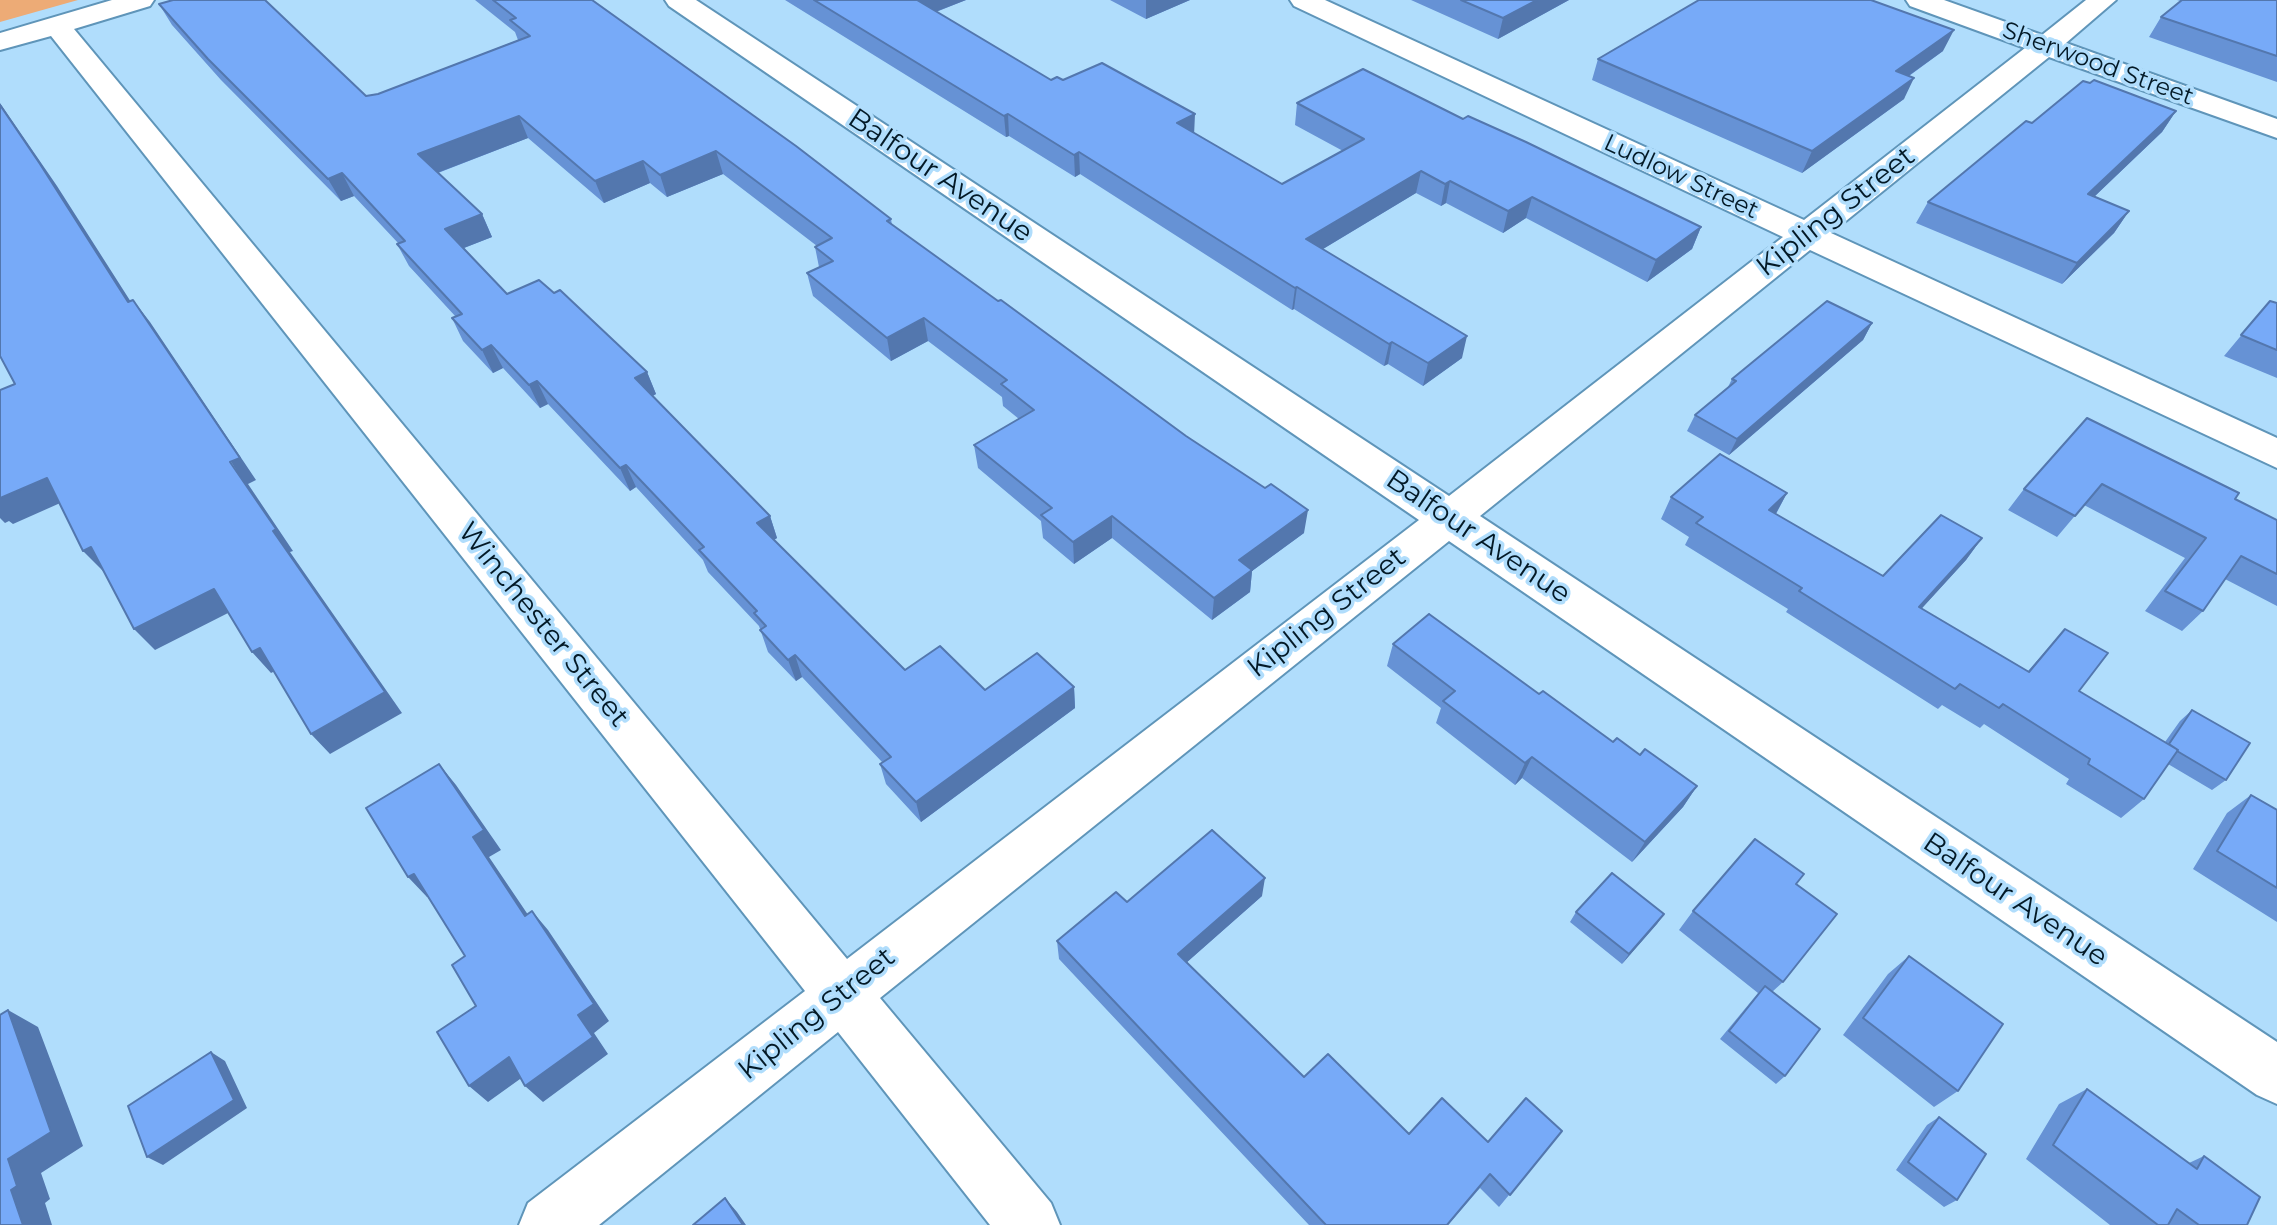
<!DOCTYPE html>
<style>
body{margin:0}
canvas{display:block;background:#b0ddfc}
</style>
<canvas width="2277" height="1225"></canvas>
<script>
const g = document.querySelector('canvas').getContext('2d');
g.lineJoin = 'round';
function fillPath(path, color) { g.fillStyle = color; g.fill(path, 'evenodd'); }
const toPath = rows => new Path2D(rows.map(r => 'M' + r).join(''));
function stroke(path, color, width, dash) { g.strokeStyle = color; g.lineWidth = width; g.lineCap = dash ? 'butt' : 'round'; g.setLineDash(dash || []); g.stroke(path); }
function write(font, color, halo, rows, align = 'center') {
  g.font = font + ' Montserrat,sans-serif'; g.lineWidth = 7; g.setLineDash([]); g.textBaseline = 'middle'; g.strokeStyle = halo; g.fillStyle = color; for (const [text, x, y, turn = 0] of rows) {
    g.save(); g.translate(x, y); g.rotate((+turn || 0) * Math.PI / 180); g.textAlign = isNaN(turn) ? turn : align; if (halo) g.strokeText(text, 0, 0); g.fillText(text, 0, 0); g.restore();
  }
}
fillPath(toPath([
 [0,0,78,0,0,22]
]), '#edab76');
const minor = toPath([
 [112,0,154,0,150,6,74,29,847,959,1419,520,669,6,665,0,696,0,1449,496,1783,237,1294,6,1290,0,1325,0,1804,220,2025,48,1910,6,1906,0,1944,0,2042,35,2086,0,2116,0,2066,43,2277,119,2277,138,2049,57,1831,233,2277,438,2277,468,1810,250,1480,516,2277,1042,2277,1104,2257,1095,1449,541,880,998,1051,1203,1060,1225,990,1225,838,1032,599,1225,519,1225,528,1203,805,991,51,36,0,50,0,33,112,0]
]);
stroke(minor, '#5f95b9', 4);
fillPath(minor, '#fff');
fillPath(toPath([
 [475,0,592,0,891,219,892,225,1304,533,1252,571,1250,592,1212,620,1112,538,1074,564,1043,538,1041,521,978,468,974,445,1019,419,1003,406,1002,397,928,341,891,361,813,296,807,273,819,267,815,247,817,246,723,174,667,197,650,183,604,203,528,138,438,173,482,214,492,237,464,248,507,294,554,293,647,372,656,394,653,396,770,516,777,538,774,540,905,670,985,690,1074,687,1075,708,921,822,886,784,880,764,882,762,802,677,796,681,768,652,759,626,708,572,703,560,636,487,630,491,548,404,540,408,503,368,493,373,463,341,452,318,456,317,409,266,397,244,398,243,354,196,341,201,221,80,172,25,159,4,366,96,378,94,518,40,515,32],
 [785,0,966,0,936,12,1051,80,1063,80,1194,133,1282,184,1343,151,1295,125,1297,103,1463,119,1701,227,1692,249,1647,282,1526,218,1503,233,1446,203,1441,206,1416,193,1323,249,1462,358,1423,386,1388,364,1384,366,1294,309,1292,310,1080,174,1075,177,1009,136,1006,137],
 [1110,0,1190,0,1146,19],
 [1411,0,1569,0,1498,39],
 [2177,0,2277,0,2277,82,2149,37,2161,17,2181,1],
 [1943,51,1909,76,1904,99,1802,173,1592,80,1598,59],
 [2176,111,2162,132,2094,197,2129,211,2114,233,2062,284,1916,223,1928,202,2032,123],
 [2270,301,2277,303,2277,378,2224,356],
 [1872,323,1863,340,1729,455,1687,431,1695,415,1728,387,1732,379],
 [2087,418,2235,499,2277,520,2277,606,2225,579,2203,611,2182,631,2145,611,2185,558,2084,505,2057,537,2008,510,2024,489],
 [1787,493,1776,514,1883,576,1982,538,1966,560,1921,609,2028,671,2065,629,2079,691,2165,742,2180,721,2192,710,2226,780,2212,790,2168,764,2144,799,2121,818,2066,784,2069,779,1984,724,1980,728,1942,705,1938,709,1786,612,1788,609,1685,545,1689,537,1661,519,1671,497],
 [1393,644,1539,694,1613,742,1640,755,1697,786,1683,807,1632,862,1522,778,1515,785,1436,723,1441,708,1387,666],
 [2251,795,2277,810,2277,922,2193,869,2227,813],
 [1796,884,1783,982,1772,992,1785,1076,1776,1084,1720,1039,1758,993,1679,930,1693,911],
 [1262,896,1187,962,1304,1077,1409,1134,1488,1142,1562,1131,1499,1207,1480,1188,1448,1225,1309,1225,1059,959,1057,941,1127,902],
 [1576,912,1664,914,1622,964,1570,922],
 [1909,956,1958,1091,1934,1107,1843,1035,1888,974],
 [2087,1089,2189,1163,2204,1156,2247,1225,2110,1225,2026,1159,2059,1104],
 [1939,1117,1957,1200,1944,1207,1896,1170,1927,1125]
]), '#6692d5');
fillPath(toPath([
 [915,0,966,0,917,19],
 [1146,0,1190,0,1146,19],
 [1537,0,1569,0,1498,39,1503,18],
 [1954,30,1943,51,1886,92,1896,71],
 [1914,78,1904,99,1802,173,1812,151],
 [0,103,57,186,145,324,128,302,0,105],
 [2176,111,2162,132,2074,216,2088,194],
 [1008,114,1009,136,1006,137,1004,116],
 [1195,114,1194,136,1177,123],
 [519,116,528,138,429,176,418,154],
 [716,151,723,174,667,197,660,175],
 [1079,152,1080,174,1075,177,1074,155],
 [643,161,650,183,604,203,595,181],
 [1421,171,1416,193,1303,261,1306,239],
 [342,173,354,196,341,201,328,179],
 [1450,181,1446,203,1441,206,1445,184],
 [1532,197,1526,218,1503,233,1508,211],
 [2129,211,2114,233,2062,284,2077,263],
 [482,214,492,237,456,251,445,229],
 [1701,227,1692,249,1647,282,1656,260],
 [1297,287,1294,309,1292,310,1295,288],
 [133,300,150,322,256,480,248,484,293,551,290,552,402,713,330,754,311,734,273,531],
 [924,318,928,341,891,361,887,338],
 [1872,323,1863,340,1729,455,1737,439],
 [1467,336,1462,358,1423,386,1428,363],
 [1392,342,1388,364,1384,366,1389,344],
 [491,345,503,368,493,373,482,350],
 [647,372,656,394,644,400,635,378],
 [537,381,548,404,540,408,529,385],
 [626,465,636,487,630,491,620,468],
 [47,478,67,500,13,524,9,521,5,523,0,518,0,498],
 [1787,493,1775,515,1769,510],
 [1308,510,1304,533,1252,571,1250,592,1212,620,1214,598,1239,560],
 [770,516,777,538,765,545,757,523],
 [1112,516,1112,538,1074,564,1073,542],
 [1982,538,1966,560,1903,629,1919,607],
 [91,547,104,572,83,551],
 [214,589,232,611,155,650,134,629],
 [260,648,279,669,271,673,252,652],
 [795,655,802,677,796,681,788,660],
 [1074,687,1075,708,921,822,916,802],
 [1532,757,1522,778,1515,785,1525,763],
 [439,764,456,785,501,850,489,857,541,934,525,916,473,837],
 [1697,786,1683,807,1632,862,1645,842],
 [414,874,433,894,427,897,408,877],
 [1265,878,1262,896,1177,971,1178,954],
 [532,911,548,930,609,1021,594,1033,608,1054,543,1102,525,1086,578,1015],
 [1664,914,1657,924,1622,964,1629,954],
 [8,1010,38,1027,83,1146,41,1173,50,1199,45,1203,52,1225,23,1225,11,1190,8,1159],
 [211,1052,225,1061,247,1108,163,1165,147,1157],
 [509,1057,527,1074,488,1102,469,1086],
 [725,1198,737,1212,746,1225,743,1225]
]), '#5377ae');
const building = toPath([
 [173,0,265,0,366,96,378,94,530,36,510,20,516,18,493,0,592,0,796,146,891,219,887,221,998,301,1001,300,1186,436,1265,488,1271,484,1308,510,1239,560,1252,570,1214,598,1112,516,1073,542,1041,515,1052,508,974,445,1034,410,1001,384,1007,380,924,318,887,338,807,273,833,261,815,247,832,238,716,151,660,175,643,161,595,181,519,116,418,154,482,214,445,229,507,294,539,280,554,293,560,290,647,372,635,378,770,516,757,523,905,670,940,646,985,690,1037,653,1074,687,916,802,880,764,891,757,795,655,788,660,760,630,766,626,754,613,757,611,699,550,704,547,626,465,620,468,537,381,529,385,491,345,482,350,452,318,462,314,397,244,405,241,342,173,328,179,208,59,159,4,173,0],
 [814,0,917,0,1051,80,1057,77,1063,80,1102,63,1195,114,1177,123,1282,184,1364,139,1297,103,1363,69,1463,119,1468,116,1526,142,1701,227,1656,260,1532,197,1508,211,1450,181,1445,184,1421,171,1306,239,1467,336,1428,363,1392,342,1389,344,1297,287,1295,288,1079,152,1074,155,1008,114,1004,116,814,0],
 [1461,0,1537,0,1503,18,1461,0],
 [1699,0,1871,0,1954,30,1896,71,1914,78,1812,151,1598,59,1699,0],
 [2182,0,2277,0,2277,56,2161,17,2182,0],
 [2094,80,2176,111,2088,194,2129,211,2077,263,1928,202,2026,121,2032,123,2083,81,2090,83,2094,80],
 [0,105,40,164,128,302,133,300,240,458,230,462,276,529,273,531,385,692,311,734,260,648,252,652,214,589,134,629,91,547,83,551,47,478,0,498,0,390,15,384,0,356,0,105],
 [1827,301,1872,323,1737,439,1695,415,1736,381,1732,379,1827,301],
 [2270,301,2277,303,2277,350,2241,335,2270,301],
 [2087,418,2239,493,2235,499,2277,520,2277,574,2241,556,2203,611,2165,591,2206,538,2102,484,2075,516,2024,489,2087,418],
 [1720,454,1787,493,1769,510,1883,576,1941,515,1982,538,1919,607,2029,672,2065,629,2108,653,2079,691,2178,750,2144,799,2088,764,2090,759,2003,704,1999,708,1960,684,1955,689,1799,591,1802,588,1696,523,1703,517,1671,497,1720,454],
 [1429,614,1539,694,1543,691,1613,742,1617,738,1640,755,1645,749,1697,786,1645,842,1532,757,1525,763,1443,701,1455,691,1393,644,1429,614],
 [2192,710,2250,743,2226,780,2177,751,2178,750,2169,744,2192,710],
 [439,764,484,830,473,837,525,916,532,911,594,1004,578,1015,593,1037,525,1086,509,1057,469,1086,437,1032,476,1006,452,965,465,956,414,874,408,877,366,808,439,764],
 [2251,795,2277,810,2277,888,2217,851,2251,795],
 [1212,830,1265,878,1178,954,1304,1077,1328,1054,1409,1134,1442,1098,1488,1142,1526,1098,1562,1131,1510,1195,1490,1174,1447,1225,1326,1225,1057,941,1116,892,1127,902,1212,830],
 [1755,839,1804,874,1796,884,1837,914,1783,982,1693,911,1755,839],
 [1612,873,1664,914,1629,954,1576,912,1612,873],
 [1909,956,2003,1024,1958,1091,1863,1018,1909,956],
 [1765,986,1820,1029,1785,1076,1729,1031,1765,986],
 [8,1010,51,1132,8,1159,17,1186,11,1190,23,1225,0,1225,0,1015,8,1010],
 [211,1052,234,1100,147,1157,128,1106,211,1052],
 [2087,1089,2197,1169,2204,1156,2260,1197,2247,1225,2199,1225,2177,1209,2168,1225,2158,1225,2053,1145,2087,1089],
 [1939,1117,1986,1154,1957,1200,1908,1162,1939,1117],
 [725,1198,743,1225,693,1225,725,1198]
]);
fillPath(building, '#77aaf8');
stroke(building, '#5377ae', 2);
write('24px', '#031926', '#b0ddfc', [
 ["Sherwood Street",2098,64,20],
 ["Ludlow Street",1681,177,25]
]);
write('28px', '#031926', '#b0ddfc', [
 ["Balfour Avenue",940,176,34],
 ["Kipling Street",1836,212,-38],
 ["Balfour Avenue",1478,537,34],
 ["Kipling Street",1327,613,-38],
 ["Winchester Street",543,625,51],
 ["Balfour Avenue",2015,900,34],
 ["Kipling Street",817,1014,-39]
]);
</script>
